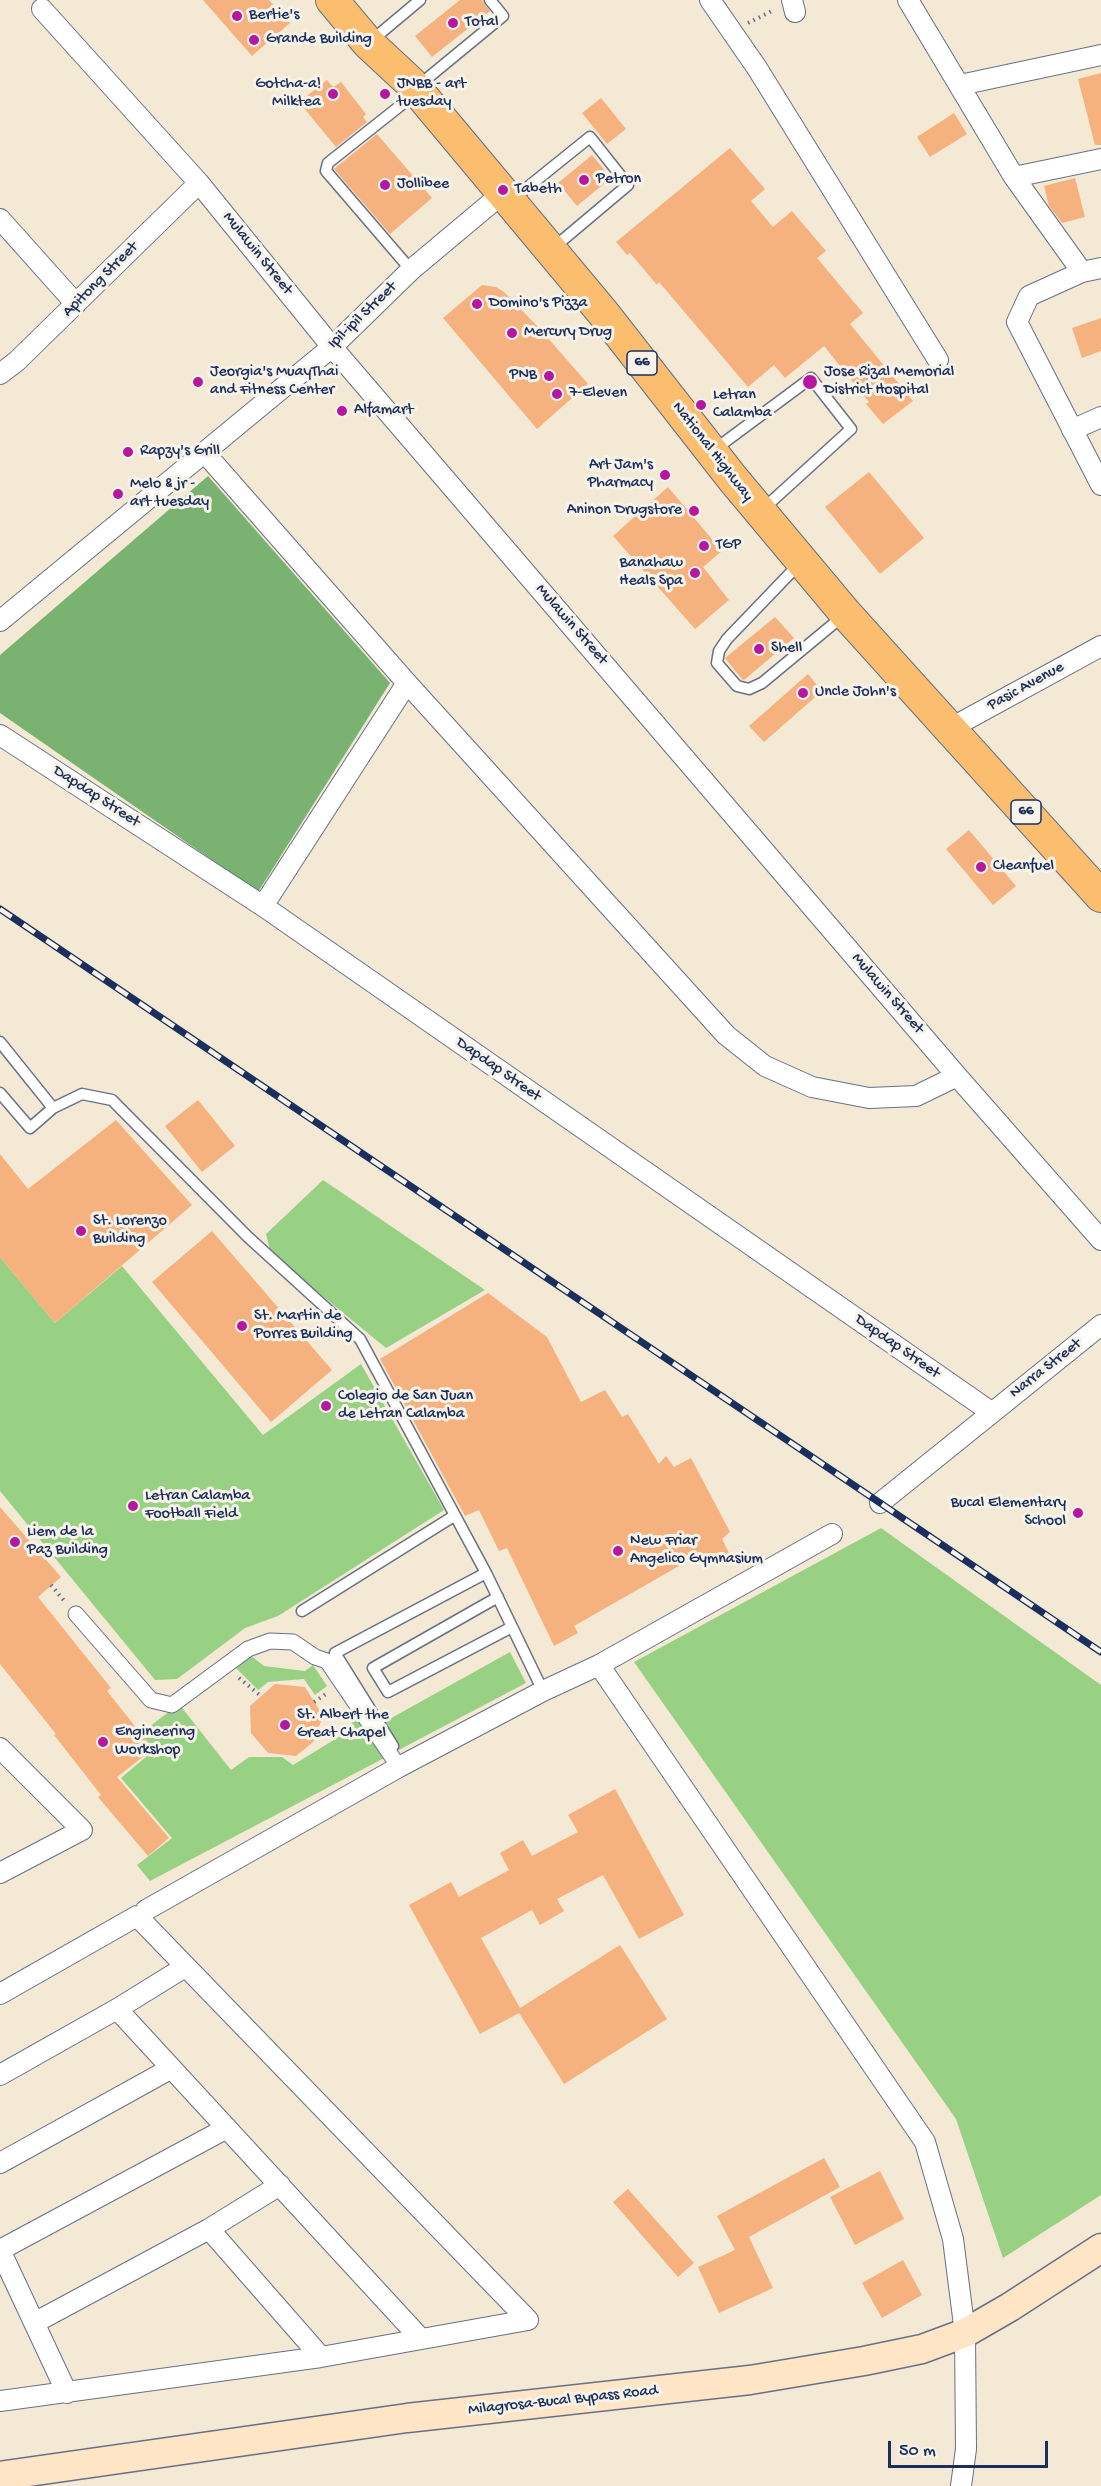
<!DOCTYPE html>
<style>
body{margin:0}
#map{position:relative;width:1101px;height:2486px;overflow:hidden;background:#f3e9d4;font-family:"Gochi Hand",sans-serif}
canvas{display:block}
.scale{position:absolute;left:888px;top:2441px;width:160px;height:27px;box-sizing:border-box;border:3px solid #1b2f5e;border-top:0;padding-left:8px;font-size:18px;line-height:21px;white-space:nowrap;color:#1b2f5e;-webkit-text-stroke:4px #f7f3e8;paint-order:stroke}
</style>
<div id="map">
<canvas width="1101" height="2486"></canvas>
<div class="scale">50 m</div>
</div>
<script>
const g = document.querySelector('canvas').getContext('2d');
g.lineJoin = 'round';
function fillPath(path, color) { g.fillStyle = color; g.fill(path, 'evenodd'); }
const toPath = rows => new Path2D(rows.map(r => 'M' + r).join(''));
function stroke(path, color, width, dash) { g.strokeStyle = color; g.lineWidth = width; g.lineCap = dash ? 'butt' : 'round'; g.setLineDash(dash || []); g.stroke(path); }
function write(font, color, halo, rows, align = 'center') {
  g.font = font + ' "Gochi Hand",sans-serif'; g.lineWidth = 6; g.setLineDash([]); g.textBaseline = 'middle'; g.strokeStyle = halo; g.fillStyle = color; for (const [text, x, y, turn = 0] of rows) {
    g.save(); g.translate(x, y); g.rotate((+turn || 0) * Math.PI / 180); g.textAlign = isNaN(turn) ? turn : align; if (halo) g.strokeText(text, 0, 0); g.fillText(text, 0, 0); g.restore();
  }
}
fillPath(toPath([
 [323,1180,485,1290,386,1348,271,1254,266,1234],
 [0,1257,55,1323,122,1266,263,1435,361,1364,444,1510,278,1616,245,1628,177,1679,155,1680,0,1491],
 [881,1528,1101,1685,1101,2195,1003,2258,956,2119,634,1662],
 [510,1652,526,1683,393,1753,377,1726],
 [250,1655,264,1666,305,1671,313,1665,327,1686,315,1695,304,1679,268,1682,258,1690,236,1668],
 [179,1704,231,1770,249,1757,282,1757,293,1765,355,1727,349,1719,360,1713,388,1756,150,1881,137,1865,172,1838,121,1778,154,1750,141,1733]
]), '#98d183');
fillPath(toPath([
 [208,476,390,683,258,892,0,713,0,655]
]), '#7ab371');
fillPath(toPath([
 [203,0,269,0,290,23,252,56],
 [460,0,482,0,490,11,432,57,415,36],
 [1101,73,1101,145,1095,145,1078,79],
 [327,80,333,87,341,82,366,114,363,117,367,122,336,147,299,102],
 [601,98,626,129,607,144,582,113],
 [954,113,967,134,930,157,917,137],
 [377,134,432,198,390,234,334,169],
 [730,148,765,189,751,201,773,227,792,211,826,251,817,258,863,313,850,324,913,401,883,424,866,404,869,402,824,346,785,378,774,365,748,387,659,282,657,285,630,253,627,255,616,242],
 [592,155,611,178,577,206,558,183],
 [1075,178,1085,217,1062,223,1049,206,1044,186],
 [482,285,496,287,504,292,540,329,588,384,537,429,443,318],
 [1101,318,1101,351,1082,358,1072,328],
 [869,472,924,538,880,574,825,507],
 [668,487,722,551,703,567,729,600,695,629,613,536],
 [775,617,794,638,744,680,742,679,725,658],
 [808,674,822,691,764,742,749,726],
 [969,830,1016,886,993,905,946,849],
 [198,1100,235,1146,202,1172,165,1126],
 [116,1120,192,1205,55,1323,0,1257,0,1154,28,1189],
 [212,1231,332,1370,271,1422,152,1282],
 [488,1293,547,1337,581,1402,605,1390,622,1417,628,1414,659,1464,666,1456,674,1467,691,1458,730,1532,722,1539,730,1555,709,1566,700,1554,574,1626,578,1633,554,1646,507,1548,499,1551,479,1510,465,1516,380,1359],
 [0,1507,61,1577,38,1597,111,1688,107,1691,153,1749,117,1777,169,1838,148,1856,98,1797,101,1795,54,1735,56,1734,0,1664],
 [275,1684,305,1687,323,1716,313,1742,296,1756,268,1753,251,1733,250,1706],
 [615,1789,684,1915,639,1939,603,1875,557,1899,564,1911,540,1925,532,1910,481,1938,520,2008,620,1945,667,2019,564,2084,519,2013,480,2034,409,1905,451,1882,459,1897,509,1870,500,1853,523,1840,532,1856,578,1832,568,1815],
 [824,2158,840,2187,749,2237,773,2288,719,2313,698,2267,735,2250,717,2216],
 [880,2171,904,2219,855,2245,830,2197],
 [628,2189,694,2263,678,2277,613,2202],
 [903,2260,922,2295,882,2318,862,2283]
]), '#f6b27e');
const service = toPath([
 [371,41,420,0],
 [418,86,503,16,490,0],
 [513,199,590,137,628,185,552,249],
 [411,270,326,171,328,163,415,94],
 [714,450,811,378,851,429,762,510],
 [801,562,727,639,719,651,717,663,737,686,749,689,762,683,843,616],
 [0,1042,53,1108],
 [0,1093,30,1128,53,1108,82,1094,112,1100,248,1237,360,1339,486,1573,335,1653,393,1746],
 [486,1573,543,1691],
 [498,1597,373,1668,388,1692,512,1627],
 [302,1611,454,1516]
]);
const pedestrian = toPath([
 [76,1614,151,1700,172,1705,248,1649,270,1641,293,1642,315,1657,327,1661,399,1767]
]);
const minor = toPath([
 [710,0,757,68,938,360],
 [792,0,795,12],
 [908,0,1014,177,1082,272],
 [42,9,199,183,332,347,957,1076,1101,1240],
 [960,85,1101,55],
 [1014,177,1101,159],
 [0,219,76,304],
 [1101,268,1082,272,1029,296,1017,322,1101,485],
 [0,374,17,361,199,183],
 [1072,430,1101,417],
 [204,452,407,683,726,1035,765,1066,812,1087,869,1098,916,1096,957,1076],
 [0,621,332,347,411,270,503,193],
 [951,728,1101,646],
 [0,735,263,906,991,1412],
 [263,906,407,683],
 [880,1503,1101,1325],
 [599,1665,925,2142,953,2239,965,2333,966,2449,961,2486],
 [0,1748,82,1830,0,1873],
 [146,1910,399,1767,543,1691,599,1665,832,1534],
 [0,1994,137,1916,528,2320],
 [117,2009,421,2339],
 [0,2075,117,2009,185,1967],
 [0,2163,170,2069],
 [209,2229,321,2357],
 [0,2250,227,2128],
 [0,2250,67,2393],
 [34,2323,209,2229,280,2185],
 [0,2401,321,2357,528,2320]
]);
const secondary = toPath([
 [0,2476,407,2418,750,2380,864,2361,922,2349,965,2333,1010,2307,1101,2248]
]);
const primary = toPath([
 [332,0,368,43,411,83,503,193,604,314,733,479,846,614,1101,896]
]);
stroke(service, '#677087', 13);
stroke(pedestrian, '#677087', 17);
stroke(minor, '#677087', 22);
stroke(secondary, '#677087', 31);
stroke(primary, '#677087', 34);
stroke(toPath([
 [748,23,774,10],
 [51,1585,66,1603],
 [239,1678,261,1696],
 [314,1702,329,1692]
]), '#677087', 4, [1.5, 4.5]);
stroke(service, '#fff', 10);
stroke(pedestrian, '#fff', 15);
stroke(minor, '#fff', 20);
stroke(secondary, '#fde5c5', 28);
stroke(primary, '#fbbd6e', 32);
const rail = toPath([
 [0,909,1101,1652]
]);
stroke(rail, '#1b2f5e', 7);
stroke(rail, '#f7f3e8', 4.5, [14]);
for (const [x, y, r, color] of [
 [237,16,6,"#b5179e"],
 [453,23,6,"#b5179e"],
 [254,40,6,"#b5179e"],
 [333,94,6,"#b5179e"],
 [385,94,6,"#b5179e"],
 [584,180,6,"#b5179e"],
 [385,185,6,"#b5179e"],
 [503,190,6,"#b5179e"],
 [477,304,6,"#b5179e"],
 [512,333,6,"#b5179e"],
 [549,376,6,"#b5179e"],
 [198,382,6,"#b5179e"],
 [810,382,8,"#b5179e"],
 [557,394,6,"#b5179e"],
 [701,405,6,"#b5179e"],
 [342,411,6,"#b5179e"],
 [128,452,6,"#b5179e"],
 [665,475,6,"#b5179e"],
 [118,494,6,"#b5179e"],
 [694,511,6,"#b5179e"],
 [704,546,6,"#b5179e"],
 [695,573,6,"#b5179e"],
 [759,649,6,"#b5179e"],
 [803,693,6,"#b5179e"],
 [981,867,6,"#b5179e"],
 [81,1231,6,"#b5179e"],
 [242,1326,6,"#b5179e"],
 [326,1406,6,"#b5179e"],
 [133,1506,6,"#b5179e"],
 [1078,1513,6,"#b5179e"],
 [15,1542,6,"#b5179e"],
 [618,1551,6,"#b5179e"],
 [285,1725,6,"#b5179e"],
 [103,1742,6,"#b5179e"]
]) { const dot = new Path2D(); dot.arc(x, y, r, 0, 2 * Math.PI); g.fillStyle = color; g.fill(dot); stroke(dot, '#f7f3e8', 2); }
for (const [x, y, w] of [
 [642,363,30],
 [1026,812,30]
]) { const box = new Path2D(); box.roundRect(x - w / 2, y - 12, w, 24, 4.5); g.fillStyle = '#f7f3e8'; g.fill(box); stroke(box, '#1b2f5e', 1.5); }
write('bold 15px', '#1b2f5e', null, [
 ["66",642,363],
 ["66",1026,812]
]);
write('16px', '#1b2f5e', '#f7f3e8', [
 ["Bertie's",249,16],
 ["Total",465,23],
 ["Grande Building",266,40],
 ["Gotcha-a!",321,85,"right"],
 ["Milktea",321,103,"right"],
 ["JNBB - art",397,85],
 ["tuesday",397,103],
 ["Petron",596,180],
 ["Jollibee",397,185],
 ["Tabeth",515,190],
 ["Domino's Pizza",489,304],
 ["Mercury Drug",524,333],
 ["Jeorgia's MuayThai",210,373],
 ["and Fitness Center",210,391],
 ["Jose Rizal Memorial",824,373],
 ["District Hospital",824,391],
 ["PNB",537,376,"right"],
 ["7-Eleven",569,394],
 ["Letran",713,396],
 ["Calamba",713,414],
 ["Alfamart",354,411],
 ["Rapzy's Grill",140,452],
 ["Art Jam's",653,466,"right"],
 ["Pharmacy",653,484,"right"],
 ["Melo & jr -",130,485],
 ["art tuesday",130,503],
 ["Aninon Drugstore",682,511,"right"],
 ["TGP",716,546],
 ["Banahaw",683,564,"right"],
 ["Heals Spa",683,582,"right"],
 ["Shell",771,649],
 ["Uncle John's",815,693],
 ["Cleanfuel",993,867],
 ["St. Lorenzo",93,1222],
 ["Building",93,1240],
 ["St. Martin de",254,1317],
 ["Porres Building",254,1335],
 ["Colegio de San Juan",338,1397],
 ["de Letran Calamba",338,1415],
 ["Letran Calamba",145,1497],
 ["Football Field",145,1515],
 ["Bucal Elementary",1066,1504,"right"],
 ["School",1066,1522,"right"],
 ["Liem de la",27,1533],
 ["Paz Building",27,1551],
 ["New Friar",630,1542],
 ["Angelico Gymnasium",630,1560],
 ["St. Albert the",297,1716],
 ["Great Chapel",297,1734],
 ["Engineering",115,1733],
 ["Workshop",115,1751]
], 'left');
write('16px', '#1b2f5e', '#f7f3e8', [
 ["Mulawin Street",257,254,51],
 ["Apitong Street",101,280,-45],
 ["Ipil-ipil Street",363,316,-44],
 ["National Highway",712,452,52],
 ["Mulawin Street",571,625,49],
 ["Pasic Avenue",1026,687,-29],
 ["Dapdap Street",96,797,33],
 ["Mulawin Street",887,994,49],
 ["Dapdap Street",498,1070,35],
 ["Dapdap Street",897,1347,35],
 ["Narra Street",1046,1369,-38],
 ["Milagrosa-Bucal Bypass Road",563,2401,-6]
]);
</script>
